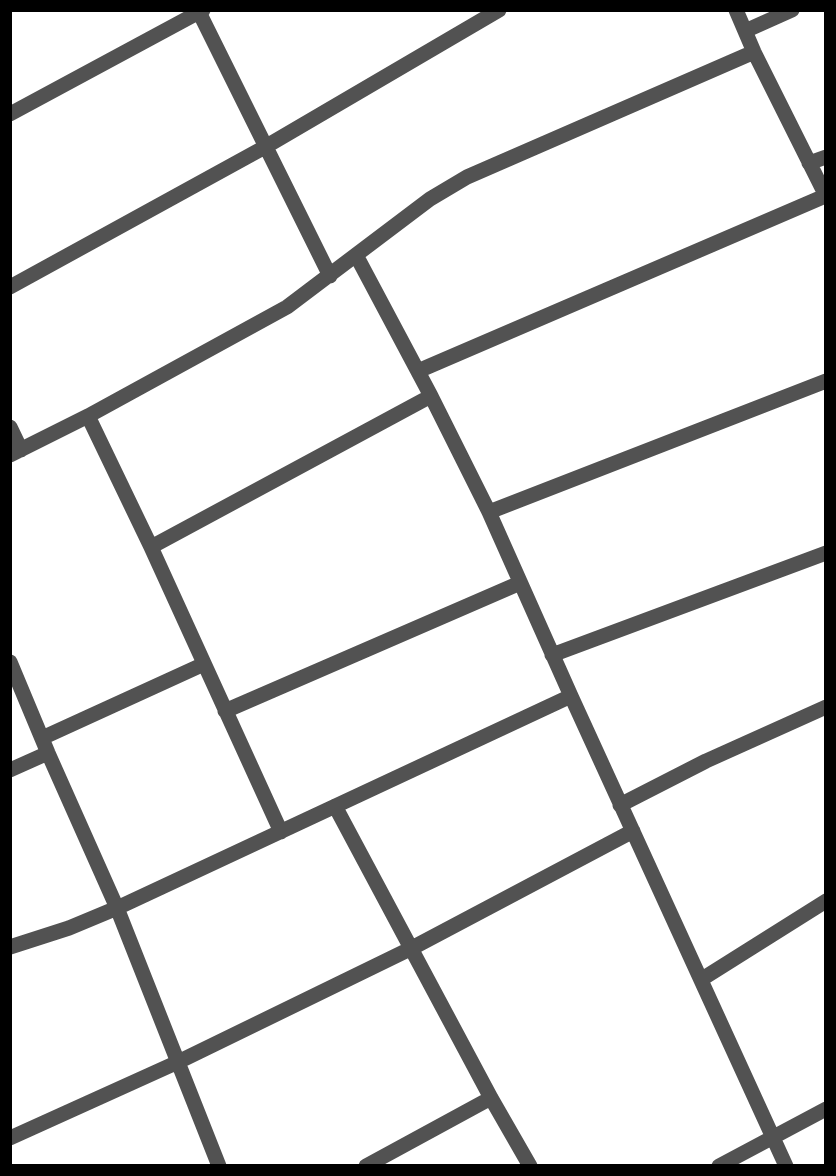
<!DOCTYPE html>
<style>
body{margin:0}
#map{position:relative;width:836px;height:1176px;overflow:hidden;background:#fff;font-family:Raleway,sans-serif}
canvas{display:block}
.frame{position:absolute;inset:0;border:12px solid #000;pointer-events:none}
</style>
<div id="map">
<canvas width="836" height="1176"></canvas>
<div class="frame"></div>
</div>
<script>
const g = document.querySelector('canvas').getContext('2d');
g.lineJoin = 'round';
const toPath = rows => new Path2D(rows.map(r => 'M' + r).join(''));
function stroke(path, color, width, dash) { g.strokeStyle = color; g.lineWidth = width; g.lineCap = dash ? 'butt' : 'round'; g.setLineDash(dash || []); g.stroke(path); }
stroke(toPath([
 [198,10,330,276],
 [736,10,754,52,826,196],
 [745,31,792,10],
 [10,114,203,10],
 [809,163,826,157],
 [356,255,431,396,489,512,571,696,786,1166],
 [10,287,265,147,499,10],
 [418,371,825,196],
 [88,416,151,547,281,832],
 [10,427,21,450],
 [10,455,88,416,287,307,430,199,467,177,754,52],
 [489,512,826,381],
 [151,547,431,396],
 [552,655,826,553],
 [10,662,48,753,117,908,219,1166],
 [225,711,520,583],
 [42,738,204,664],
 [10,770,48,753],
 [620,805,706,761,826,707],
 [335,806,491,1098,530,1166],
 [10,947,69,928,117,908,571,696],
 [702,979,826,901],
 [10,1138,178,1062,412,948,633,831],
 [366,1166,491,1098],
 [719,1166,826,1109]
]), '#525252', 15);
</script>
